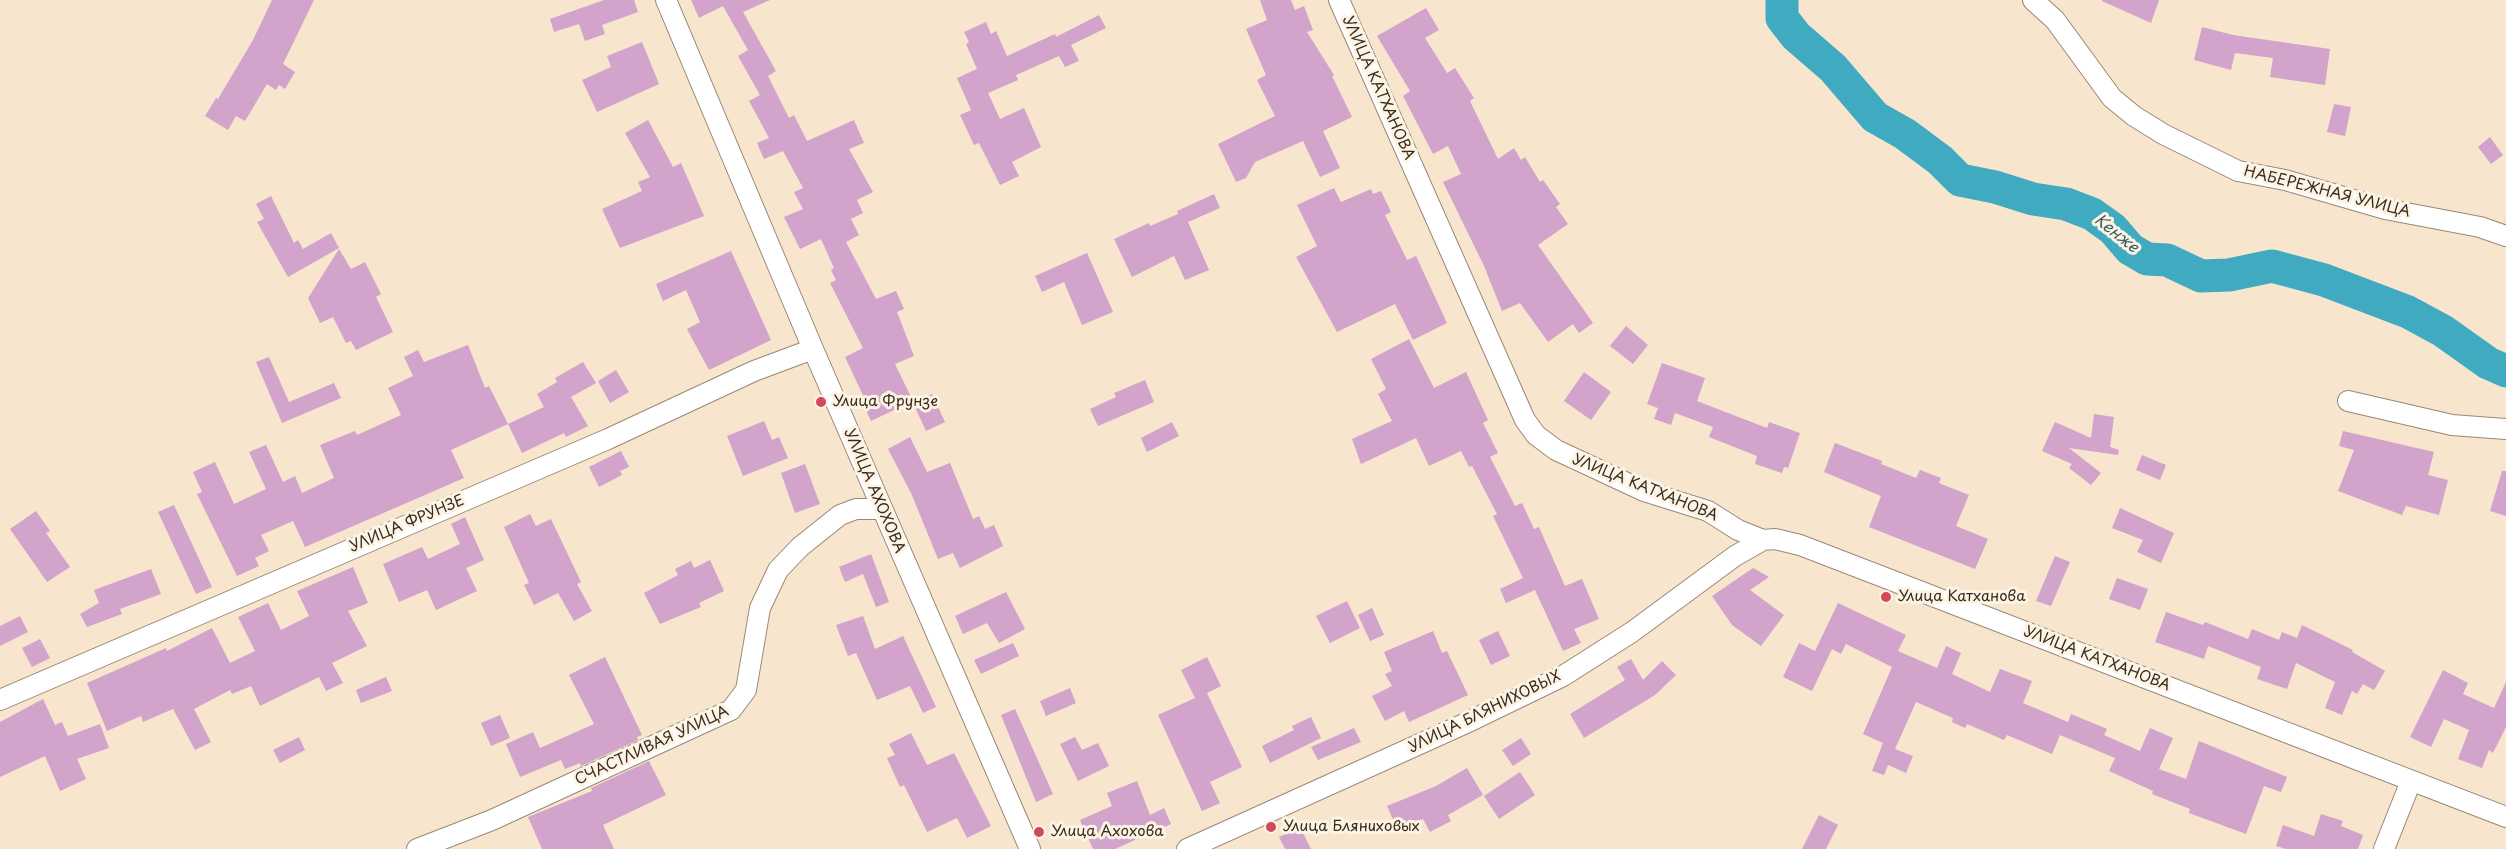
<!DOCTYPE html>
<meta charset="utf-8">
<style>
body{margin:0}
canvas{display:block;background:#f7e5cd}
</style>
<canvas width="2506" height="849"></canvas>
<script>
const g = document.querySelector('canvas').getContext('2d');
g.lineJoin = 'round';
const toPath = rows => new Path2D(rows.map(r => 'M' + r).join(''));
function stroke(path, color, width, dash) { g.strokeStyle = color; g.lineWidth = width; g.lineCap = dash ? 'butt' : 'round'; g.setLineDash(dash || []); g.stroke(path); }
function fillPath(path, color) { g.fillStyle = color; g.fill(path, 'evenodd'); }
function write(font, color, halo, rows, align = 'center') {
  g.font = font + ' "Playpen Sans",sans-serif'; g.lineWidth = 6; g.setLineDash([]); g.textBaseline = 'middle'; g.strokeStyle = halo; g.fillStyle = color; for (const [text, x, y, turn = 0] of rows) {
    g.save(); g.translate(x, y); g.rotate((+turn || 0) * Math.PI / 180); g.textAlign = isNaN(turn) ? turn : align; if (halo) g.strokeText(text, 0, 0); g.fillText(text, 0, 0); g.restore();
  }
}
stroke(toPath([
 [1782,0,1782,18,1796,36,1833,68,1875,117,1905,134,1940,160,1960,180,1995,187,2033,199,2066,204,2092,214,2113,229,2130,249,2147,259,2167,260,2201,276,2229,275,2272,266,2324,280,2408,312,2443,331,2488,363,2506,371]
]), '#40abc0', 33);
fillPath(toPath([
 [272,0,314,0,283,64,295,72,285,89,279,85,276,90,267,84,245,121,236,116,228,130,205,116,216,98,218,99,253,40],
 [604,0,634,0,638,12,602,25,605,34,585,41,579,24,554,32,550,19],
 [691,0,770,0,743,12,776,71,768,76,789,118,794,115,807,141,854,120,864,143,849,149,873,192,857,200,863,213,851,219,859,235,846,242,876,299,896,291,904,309,897,312,914,356,895,364,913,401,871,421,865,408,868,406,845,357,863,348,830,283,836,280,831,270,834,268,821,239,800,249,784,217,803,209,794,192,803,188,783,151,764,159,757,143,769,138,749,101,760,95,738,56,748,50,723,6,699,18],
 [1260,0,1291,0,1295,10,1304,6,1313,30,1307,32,1334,75,1332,76,1352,117,1323,131,1340,168,1320,177,1303,141,1255,162,1246,178,1236,182,1218,144,1275,116,1257,80,1266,75,1246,29,1267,20],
 [2159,0,2151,23,2102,1,2102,0],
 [1426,8,1439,30,1425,38,1447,73,1455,68,1474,98,1470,101,1498,159,1514,148,1521,160,1525,157,1540,182,1543,180,1560,204,1556,207,1568,224,1538,245,1593,323,1579,333,1573,324,1548,342,1520,303,1502,311,1484,266,1443,182,1461,174,1448,146,1433,154,1403,96,1410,91,1377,36],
 [1099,15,1106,28,1071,45,1079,61,1065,67,1059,56,1016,75,1018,80,988,93,1000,119,1024,108,1041,147,1012,162,1019,176,1000,185,979,143,974,145,960,115,971,110,957,78,977,69,966,44,969,42,964,32,986,22,991,34,996,31,1007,56,1055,34,1056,37],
 [2202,27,2233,35,2330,49,2325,85,2270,77,2273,58,2235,53,2231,70,2194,60],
 [642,42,659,84,597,112,582,80,611,67,607,56],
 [2334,104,2351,107,2345,136,2327,132],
 [648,120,673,167,681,163,704,216,620,248,602,209,642,191,638,182,650,177,625,133],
 [2490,137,2503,155,2491,164,2478,147],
 [1334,188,1341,202,1371,189,1373,194,1381,191,1391,212,1385,215,1407,260,1416,256,1447,323,1413,340,1395,304,1337,332,1296,257,1317,246,1297,205],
 [1214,194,1220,208,1188,222,1209,270,1185,280,1174,256,1132,277,1114,239,1149,223,1150,226,1178,214,1177,211],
 [271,196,294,243,298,240,303,249,331,233,339,248,288,277,257,222,264,219,256,204],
 [339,249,351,269,365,262,381,294,376,297,393,332,356,350,351,341,346,343,333,317,320,323,308,298],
 [731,251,771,340,709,370,687,329,700,322,686,290,663,301,656,284],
 [1087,253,1113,312,1082,325,1064,282,1042,292,1035,276],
 [1626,326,1648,345,1633,364,1610,346],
 [1409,339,1434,388,1466,372,1488,420,1483,423,1498,453,1490,457,1515,506,1522,503,1534,529,1539,527,1565,586,1582,579,1599,619,1574,629,1581,643,1563,651,1535,590,1506,603,1500,589,1523,578,1493,516,1497,514,1472,466,1469,467,1461,451,1429,466,1416,438,1361,464,1352,439,1392,421,1378,394,1386,389,1371,359],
 [468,345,485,388,489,386,508,424,451,450,464,478,305,547,293,521,261,535,269,551,255,558,259,566,237,576,197,494,202,492,193,472,215,462,234,504,266,489,249,452,266,445,283,482,295,476,302,493,334,478,320,445,355,431,357,435,401,415,388,388,413,376,404,357,418,350,424,362],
 [269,357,289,402,334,383,341,398,282,423,256,362],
 [583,362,596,383,571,397,588,426,566,437,564,433,522,453,508,424,544,407,537,394,557,382,555,378],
 [1662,363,1705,378,1697,401,1767,428,1769,422,1800,433,1788,468,1784,467,1782,473,1755,464,1757,456,1709,437,1713,427,1675,413,1671,425,1654,419,1658,408,1647,404],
 [616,370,629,392,610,403,598,381],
 [1584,372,1611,392,1591,420,1564,401],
 [1145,380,1154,402,1098,426,1090,409,1116,397,1114,393],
 [932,394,945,422,926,431,913,403],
 [2094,414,2114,417,2110,447,2119,450,2118,455,2069,448,2101,473,2091,485,2069,468,2072,464,2042,451,2055,422,2091,438],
 [764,421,772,440,779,437,788,458,743,476,727,436],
 [1172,422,1179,436,1147,452,1141,438],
 [2343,431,2434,452,2428,475,2448,480,2439,515,2406,506,2402,515,2338,491,2354,450,2339,446],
 [910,437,927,472,950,463,973,519,979,516,985,529,994,525,1003,546,960,568,953,553,938,559,911,493,888,449],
 [1835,443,1882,461,1881,464,1916,478,1920,470,1941,478,1939,483,1969,495,1956,526,1988,539,1975,569,1869,527,1881,496,1824,472],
 [621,451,629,467,620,471,622,475,599,487,589,467],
 [2142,455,2166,465,2160,480,2136,470],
 [805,464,820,504,795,513,781,473],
 [2502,471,2506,471,2506,516,2490,511],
 [174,505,212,587,196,594,158,512],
 [2120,508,2174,533,2161,563,2137,552,2143,540,2112,528],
 [36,511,50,531,46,533,70,567,47,582,10,529],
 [530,514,536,526,551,519,581,582,577,584,592,611,574,621,558,593,534,605,524,585,529,583,504,527],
 [465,517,484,560,466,568,477,591,436,610,427,590,399,602,383,564,422,547,428,559,460,544,451,524],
 [871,554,889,602,876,607,863,574,845,582,839,567],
 [2055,556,2070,562,2051,606,2036,601],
 [710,560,724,591,699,603,701,607,660,624,644,593,678,575,675,569,691,561,694,568],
 [353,567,368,603,348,611,367,646,332,663,343,683,326,691,319,677,260,706,251,686,232,694,230,690,194,709,211,742,195,750,173,709,143,722,141,716,107,731,87,683,166,648,167,651,212,628,230,663,255,651,238,617,268,603,281,630,309,616,297,591],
 [1753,568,1769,577,1750,590,1784,615,1761,646,1732,625,1712,596],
 [151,569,161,594,120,609,122,614,87,627,80,614,99,603,94,590],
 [2117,578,2148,589,2140,610,2109,599],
 [1006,592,1025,629,999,643,987,623,963,634,955,616],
 [1347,601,1360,628,1330,643,1316,616],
 [1838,603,1906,635,1898,651,1937,668,1946,646,1961,653,1952,674,1990,692,2000,669,2032,681,2023,703,2068,722,2071,714,2107,729,2104,735,2140,751,2150,728,2173,738,2159,769,2186,779,2199,741,2287,777,2281,792,2264,786,2246,834,2189,813,2190,809,2152,794,2153,791,2109,771,2115,758,2060,735,2052,754,2007,735,2004,740,1967,724,1965,728,1952,722,1953,718,1916,702,1895,749,1913,756,1906,773,1888,765,1884,775,1872,771,1883,743,1863,734,1892,667,1846,644,1841,654,1832,649,1812,691,1783,677,1799,643,1815,651],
 [1372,608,1384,635,1370,641,1358,615],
 [2166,612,2203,625,2205,622,2248,639,2252,629,2279,640,2282,632,2297,638,2302,625,2353,650,2352,652,2385,671,2374,690,2363,684,2357,694,2352,691,2342,715,2325,708,2335,682,2296,663,2287,689,2257,679,2261,667,2208,646,2204,659,2155,642],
 [20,616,28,632,0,646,0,626],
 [863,616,875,649,903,636,936,707,923,713,910,686,877,700,856,653,848,656,836,625],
 [1433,631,1442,653,1447,651,1468,695,1409,722,1404,711,1385,721,1372,696,1392,686,1385,674,1392,671,1384,652],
 [1498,631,1510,656,1491,665,1479,640],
 [40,639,50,658,32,667,22,648],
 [1013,643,1019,656,981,674,974,660],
 [605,657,642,735,637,737,638,740,581,766,580,763,565,769,561,760,520,777,506,744,533,732,540,748,594,724,569,675],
 [1207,657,1221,686,1207,693,1242,767,1210,782,1220,803,1202,811,1158,715,1195,698,1181,670],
 [1631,659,1643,680,1662,661,1676,675,1655,695,1584,738,1570,714,1625,680,1617,667],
 [2443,670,2468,683,2463,694,2494,708,2506,682,2506,727,2493,753,2489,750,2482,768,2458,759,2469,730,2444,719,2431,747,2410,737],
 [386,677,392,691,361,703,356,690],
 [1070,688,1076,703,1046,716,1040,701],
 [43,699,55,725,62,722,68,736,100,724,109,748,77,759,86,779,60,791,45,756,0,777,0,722],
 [1015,709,1053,794,1036,802,1001,715],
 [500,715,510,738,491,746,481,723],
 [1311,717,1321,738,1270,763,1262,746,1294,730,1292,726],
 [1354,728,1361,742,1318,760,1311,747],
 [911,733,927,765,954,753,991,826,967,838,957,818,927,832,904,785,900,787,887,758,895,755,889,744],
 [299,737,305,750,280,763,273,750],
 [1075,737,1082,750,1098,743,1109,766,1078,781,1060,744],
 [1521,738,1531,754,1513,766,1502,750],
 [649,761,666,795,603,825,614,849,542,849,528,817,592,791,591,788],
 [1467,768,1483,795,1448,815,1451,821,1430,832,1423,819,1398,831,1387,806,1436,786],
 [1520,772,1535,795,1499,819,1484,796],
 [1137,781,1150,815,1164,808,1171,824,1115,849,1093,849,1080,820,1112,806,1107,793],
 [2321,814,2343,821,2341,826,2363,835,2358,849,2286,849,2276,846,2283,825,2314,836],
 [1819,815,1838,825,1826,849,1802,849],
 [1300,827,1311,849,1285,849,1279,837]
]), '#d2a3cb');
const minor = toPath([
 [666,0,813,349,1030,849],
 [1339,0,1525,420,1536,435,1556,450,1644,491,1708,511,1738,530,1763,540,1775,539,1800,545,2506,817],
 [2033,0,2055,20,2112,98,2134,116,2163,134,2238,171,2285,180,2385,209,2480,227,2506,236],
 [2348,401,2452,425,2506,429],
 [0,700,608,439,754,371,813,349],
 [417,849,492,820,731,710,746,690,760,608,778,570,800,547,840,515,856,509,882,509],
 [1187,849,1464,724,1563,676,1632,632,1735,556,1763,540],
 [2384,849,2411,781]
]);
stroke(minor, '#998876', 22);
stroke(minor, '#fff', 20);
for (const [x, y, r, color] of [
 [821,402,6,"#d1495b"],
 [1886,597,6,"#d1495b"],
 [1271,827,6,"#d1495b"],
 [1039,832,6,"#d1495b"]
]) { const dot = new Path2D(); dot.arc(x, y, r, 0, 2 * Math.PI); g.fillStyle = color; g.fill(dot); stroke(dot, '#fcf5e5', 2); }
write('15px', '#3b2a1e', '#fcf5e5', [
 ["УЛИЦА КАТХАНОВА",1378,88,66],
 ["НАБЕРЕЖНАЯ УЛИЦА",2327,192,14],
 ["УЛИЦА КАТХАНОВА",1645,488,22],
 ["УЛИЦА АХОХОВА",874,491,67],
 ["УЛИЦА ФРУНЗЕ",407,524,-23],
 ["УЛИЦА КАТХАНОВА",2097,659,21],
 ["УЛИЦА БЛЯНИХОВЫХ",1485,712,-26],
 ["СЧАСТЛИВАЯ УЛИЦА",652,746,-25]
]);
write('15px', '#3b2a1e', '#fcf5e5', [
 ["Улица Фрунзе",833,402],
 ["Улица Катханова",1898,597],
 ["Улица Бляниховых",1283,827],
 ["Улица Ахохова",1051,832]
], 'left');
write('italic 16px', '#3d5e5f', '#fcf5e5', [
 ["Кенже",2116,234,39]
]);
</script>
